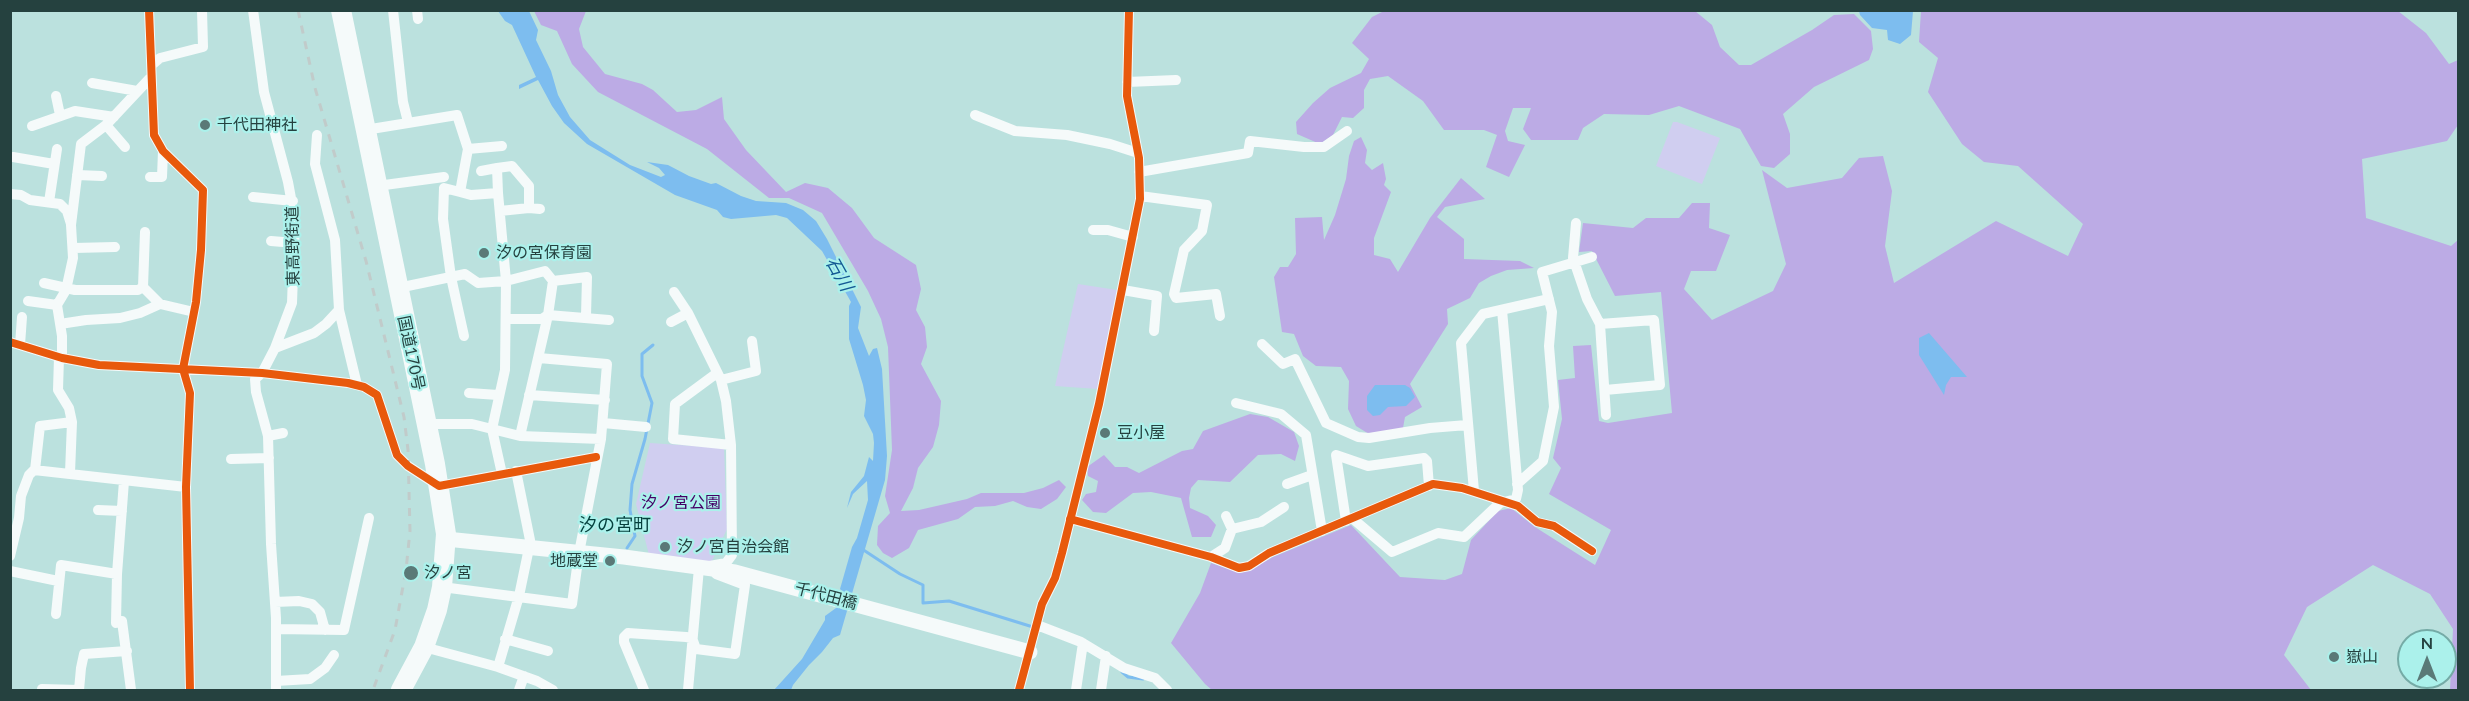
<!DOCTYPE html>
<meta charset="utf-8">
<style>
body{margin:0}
#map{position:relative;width:2469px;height:701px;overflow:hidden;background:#bbe1de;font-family:Lato,sans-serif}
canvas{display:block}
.frame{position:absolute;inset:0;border:12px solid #25413f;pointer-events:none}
.north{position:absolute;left:2397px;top:629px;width:60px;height:60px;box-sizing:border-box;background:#abf1eb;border:2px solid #75aba6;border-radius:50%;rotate:0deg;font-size:16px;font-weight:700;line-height:24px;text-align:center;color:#25413f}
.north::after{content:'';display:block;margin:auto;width:21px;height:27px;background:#5a7977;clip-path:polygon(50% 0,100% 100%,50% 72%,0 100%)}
</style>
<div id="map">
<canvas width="2469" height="701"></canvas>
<div class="frame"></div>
<div class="north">N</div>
</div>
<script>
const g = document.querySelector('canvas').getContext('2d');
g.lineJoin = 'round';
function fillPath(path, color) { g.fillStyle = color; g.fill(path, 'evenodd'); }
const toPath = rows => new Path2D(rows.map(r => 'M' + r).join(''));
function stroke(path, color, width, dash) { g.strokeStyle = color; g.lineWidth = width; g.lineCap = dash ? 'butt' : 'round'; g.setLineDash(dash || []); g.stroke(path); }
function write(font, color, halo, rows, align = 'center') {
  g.font = font + ' Lato,"Noto Sans JP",sans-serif'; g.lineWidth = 4.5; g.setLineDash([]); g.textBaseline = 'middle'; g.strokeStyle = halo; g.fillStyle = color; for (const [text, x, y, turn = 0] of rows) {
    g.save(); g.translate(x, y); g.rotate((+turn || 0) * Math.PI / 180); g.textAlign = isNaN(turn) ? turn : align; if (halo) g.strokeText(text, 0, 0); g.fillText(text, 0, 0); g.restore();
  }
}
fillPath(toPath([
 [1673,122,1677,122,1720,138,1702,184,1656,166],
 [1078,284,1117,290,1098,389,1055,386],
 [650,443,724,448,727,529,711,563,649,555,636,504]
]), '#d0cef0');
fillPath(toPath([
 [534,11,586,11,579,29,583,47,605,74,642,84,653,90,677,112,696,110,722,97,724,119,746,150,786,192,805,183,828,188,852,208,874,238,916,265,921,289,916,310,925,327,927,347,921,364,941,401,939,425,933,447,918,468,913,488,901,511,919,510,967,499,981,493,1024,493,1043,488,1059,480,1066,487,1057,499,1041,509,1027,507,1013,501,995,506,975,507,958,519,918,530,909,548,892,558,883,553,877,545,878,526,890,513,885,496,892,450,888,347,881,319,868,291,822,213,789,198,769,198,707,149,598,92,572,64,557,31,541,25],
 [1384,11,1695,11,1712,25,1720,47,1739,65,1751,65,1812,30,1834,15,1854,14,1871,31,1873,49,1869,60,1814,87,1783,114,1790,134,1790,154,1774,168,1761,166,1740,129,1679,106,1649,115,1604,114,1583,128,1578,140,1531,140,1523,129,1531,108,1513,108,1505,131,1508,141,1525,145,1509,177,1486,167,1497,135,1484,130,1444,130,1423,101,1388,76,1370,79,1364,90,1364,108,1353,118,1342,117,1333,135,1320,144,1297,134,1296,122,1313,103,1330,88,1361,73,1369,59,1352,43,1372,17],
 [1921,11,2398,11,2426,33,2449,64,2458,60,2458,125,2447,141,2362,159,2366,218,2451,246,2458,240,2458,690,2450,690,2453,629,2430,594,2373,565,2307,607,2284,655,2311,690,1212,690,1205,684,1171,643,1200,593,1211,563,1241,573,1273,557,1351,525,1400,577,1445,580,1462,574,1471,540,1498,511,1511,508,1535,527,1595,565,1611,530,1549,494,1561,468,1553,458,1562,419,1558,380,1575,378,1573,346,1591,345,1599,421,1608,423,1672,413,1661,292,1615,296,1592,251,1579,252,1583,223,1633,228,1646,218,1679,218,1692,203,1710,203,1709,228,1730,235,1716,271,1691,271,1684,289,1712,320,1773,291,1786,264,1762,170,1787,188,1842,178,1859,158,1883,156,1892,191,1885,246,1894,283,1996,221,2068,256,2083,224,2018,166,1984,162,1962,144,1928,92,1938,58,1919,42],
 [1361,137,1367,150,1365,163,1372,170,1383,163,1386,179,1384,185,1391,192,1374,238,1374,255,1390,259,1398,272,1430,218,1461,178,1485,199,1445,207,1437,217,1464,239,1464,259,1520,261,1534,268,1507,270,1491,276,1479,283,1470,298,1447,309,1448,324,1410,384,1422,407,1405,417,1403,428,1369,434,1356,426,1348,409,1349,381,1341,367,1316,366,1303,356,1294,334,1282,332,1274,277,1280,267,1288,267,1296,254,1295,218,1322,217,1324,240,1335,215,1346,179,1349,156,1354,141],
 [1250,414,1268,417,1294,432,1299,446,1295,461,1281,454,1258,455,1230,482,1198,480,1191,488,1189,498,1190,508,1208,516,1216,525,1211,537,1192,537,1181,498,1151,492,1133,493,1106,513,1093,512,1082,500,1086,494,1096,492,1098,481,1088,476,1087,467,1104,455,1115,467,1127,467,1139,473,1182,451,1193,449,1203,431]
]), '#bcabe5');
fillPath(toPath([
 [498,11,529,11,538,30,536,40,551,71,558,95,570,117,590,140,630,165,661,177,665,175,659,168,647,162,668,165,689,176,711,184,716,183,741,196,756,201,786,203,803,210,816,221,827,239,861,307,858,328,869,356,873,349,877,348,882,369,887,456,885,480,840,635,833,638,822,652,809,665,793,685,791,690,774,690,802,659,825,620,825,616,836,608,842,591,840,589,852,547,857,538,868,500,867,481,853,494,847,508,851,492,864,476,869,457,873,461,874,443,873,434,864,416,866,400,863,385,849,339,849,306,851,302,822,251,787,218,776,215,731,219,723,217,717,210,675,195,587,144,564,123,552,106,538,80,519,89,519,85,536,77,512,25,505,21],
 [1859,11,1913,11,1911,35,1900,44,1888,40,1887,30,1872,28,1860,15],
 [1929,333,1967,377,1951,377,1946,385,1944,395,1919,355,1919,338],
 [1375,385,1405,385,1410,388,1415,397,1406,406,1388,407,1380,415,1373,416,1367,410,1367,396]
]), '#7dbdef');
stroke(toPath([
 [627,548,635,536,630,510,632,484,645,439,652,403,642,376,642,354,653,345],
 [862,549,900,574,923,585,923,603,949,601,1033,627],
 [1122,672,1128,677,1143,679]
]), '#7dbdef', 3);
stroke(toPath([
 [149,10,154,135,163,151,203,190,201,250,196,302,183,369,190,393,186,487,190,690],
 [253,10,264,92,288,182,295,220,292,303,275,348,262,373,255,379,256,392,268,436,271,544,276,618,276,690],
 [393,10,403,102,408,122],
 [417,10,418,19],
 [153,64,160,58,203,47,202,10],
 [1127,82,1176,80],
 [92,83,137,91],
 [56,96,60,115],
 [975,115,1015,131,1067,135,1110,144,1138,153],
 [106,125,125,147],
 [32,126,75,111,114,117],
 [365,130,457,115,468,149,460,192,471,195,498,193,506,281,505,370,492,429,502,474],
 [317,135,315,164,335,240,339,310,357,385],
 [468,149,502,146],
 [13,157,54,164],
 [497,168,512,166,529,186,529,208,540,209],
 [481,171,497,168,498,193],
 [1139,172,1248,153,1250,141,1304,147,1324,147,1347,131],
 [77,175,102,176],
 [150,177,162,177,163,151],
 [377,186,444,177],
 [460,192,444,188,443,219,451,277,464,336],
 [10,194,21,195,30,200,60,204,67,211,71,224],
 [1140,196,1207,205,1202,231,1184,250,1174,294,1176,298,1216,294,1220,316],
 [253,197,293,201],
 [49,202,57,149],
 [500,211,529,208],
 [1576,223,1573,258,1587,299,1600,324,1606,415],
 [1093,230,1108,230,1133,237],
 [145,232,143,287,160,304,194,312],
 [271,241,295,243],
 [74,248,115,247],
 [553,281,587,277,586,316],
 [44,283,75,290,138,290,143,287],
 [398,288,465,274,478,283,506,281,545,271,553,281,548,315,520,436],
 [1123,290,1157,296,1154,331],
 [674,292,688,313,721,380,726,401,731,445,732,555,726,563,699,568,688,690],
 [28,301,57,305],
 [506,319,542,319,548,315,609,320],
 [671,322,688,313],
 [60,324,86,320,120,318,140,313,160,304],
 [1600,324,1654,320,1660,385,1605,390],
 [10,342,62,358,99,365,262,373,348,383,364,387,377,395,397,455,408,466,439,486,596,457],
 [1262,344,1283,364,1295,359,1326,423,1358,437,1369,438,1430,428,1467,425],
 [20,345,22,317],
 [275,348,314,333,326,324,339,310],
 [59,357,58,390,69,408,72,422,70,473],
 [62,358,62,336,57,305,66,290,73,258,71,225,81,144,106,125,151,77],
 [717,373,675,404,673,439,731,445],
 [721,380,756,371,752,341],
 [469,393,498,395],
 [529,395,605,400],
 [1236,403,1281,414,1306,435,1322,531],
 [603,423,646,427],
 [426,424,472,424,520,436,601,439],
 [268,436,283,433],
 [231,459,269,458],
 [35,470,40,426,72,422],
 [1287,484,1312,475],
 [1517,484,1543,461,1554,407,1549,346,1552,312,1542,272,1592,257],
 [1474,491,1461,343,1483,314,1549,299],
 [98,510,122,511],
 [1226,516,1232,529],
 [1352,518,1392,552,1438,533,1464,537,1500,503,1516,499,1518,490,1502,310],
 [1070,519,1211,557,1239,568,1249,566,1269,553,1433,484,1462,488,1518,506,1537,522,1554,526,1592,551],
 [1346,521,1336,455,1368,466,1424,458,1427,461,1429,486],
 [10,556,19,518,21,496,29,475,34,470,186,487],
 [1211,557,1225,548,1232,529,1261,522,1284,507],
 [10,571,58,581],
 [442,587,572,604,579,553,601,439,607,364,539,358],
 [275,602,299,601,312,604,320,612,325,630],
 [56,614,61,565,117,574],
 [122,621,131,690],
 [116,623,117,574,124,481],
 [1037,625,1081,642,1124,668,1155,678,1167,690],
 [276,629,344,630,369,518],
 [505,639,548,651],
 [424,647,498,667,537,681,553,690],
 [498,667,519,596,529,548,530,540,516,471],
 [276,681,310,679,325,668,334,655],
 [42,689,79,690],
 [79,690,81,668,84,654,127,651],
 [519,690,524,676],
 [644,690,624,642,624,637,628,633,686,637,692,638,696,649,735,654,745,585,716,574],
 [1019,690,1042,604,1055,578,1062,553,1099,404,1140,199,1139,158,1127,96,1129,10],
 [1076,690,1083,643],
 [1101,690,1106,656]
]), '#f5fafa', 10);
stroke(toPath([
 [446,539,624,557,735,572,1030,652]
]), '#f5fafa', 15);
stroke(toPath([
 [341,10,435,464,446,534,442,587,437,610,424,647,401,690]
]), '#f5fafa', 20);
stroke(toPath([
 [298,10,315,88,366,261,404,417,408,450,410,531,406,570,395,630,373,690]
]), '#c1cbca', 3, [8, 8]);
stroke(toPath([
 [149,10,154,135,163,151,203,190,201,250,196,302,183,369,190,393,186,487,190,690],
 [10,342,62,358,99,365,262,373,348,383,364,387,377,395,397,455,408,466,439,486,596,457],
 [1070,519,1211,557,1239,568,1249,566,1269,553,1433,484,1462,488,1518,506,1537,522,1554,526,1592,551],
 [1019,690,1042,604,1055,578,1062,553,1099,404,1140,199,1139,158,1127,96,1129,10]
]), '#e8590c', 8);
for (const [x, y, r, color] of [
 [205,125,6,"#5a7977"],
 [484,253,6,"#5a7977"],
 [1105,433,6,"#5a7977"],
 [665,547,6,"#5a7977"],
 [610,561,6,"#5a7977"],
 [411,573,8,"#5a7977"],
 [2334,657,6,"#5a7977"]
]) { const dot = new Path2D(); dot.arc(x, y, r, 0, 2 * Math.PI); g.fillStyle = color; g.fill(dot); stroke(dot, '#abf1eb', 2); }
write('16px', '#25413f', '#abf1eb', [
 ["千代田神社",217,125],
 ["汐の宮保育園",496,253],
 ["豆小屋",1117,433],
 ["汐ノ宮自治会館",677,547],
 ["地蔵堂",598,561,"right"],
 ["汐ノ宮",424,573],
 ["嶽山",2346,657]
], 'left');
write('16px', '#25413f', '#abf1eb', [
 ["東高野街道",293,246,-91],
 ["国道170号",411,353,78],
 ["千代田橋",826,596,15]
]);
write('16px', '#450066', '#abf1eb', [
 ["汐ノ宮公園",681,503]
]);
write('italic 18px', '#145994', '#abf1eb', [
 ["石川",839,274,61]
]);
write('18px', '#05403d', '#abf1eb', [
 ["汐の宮町",615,525]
]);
</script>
